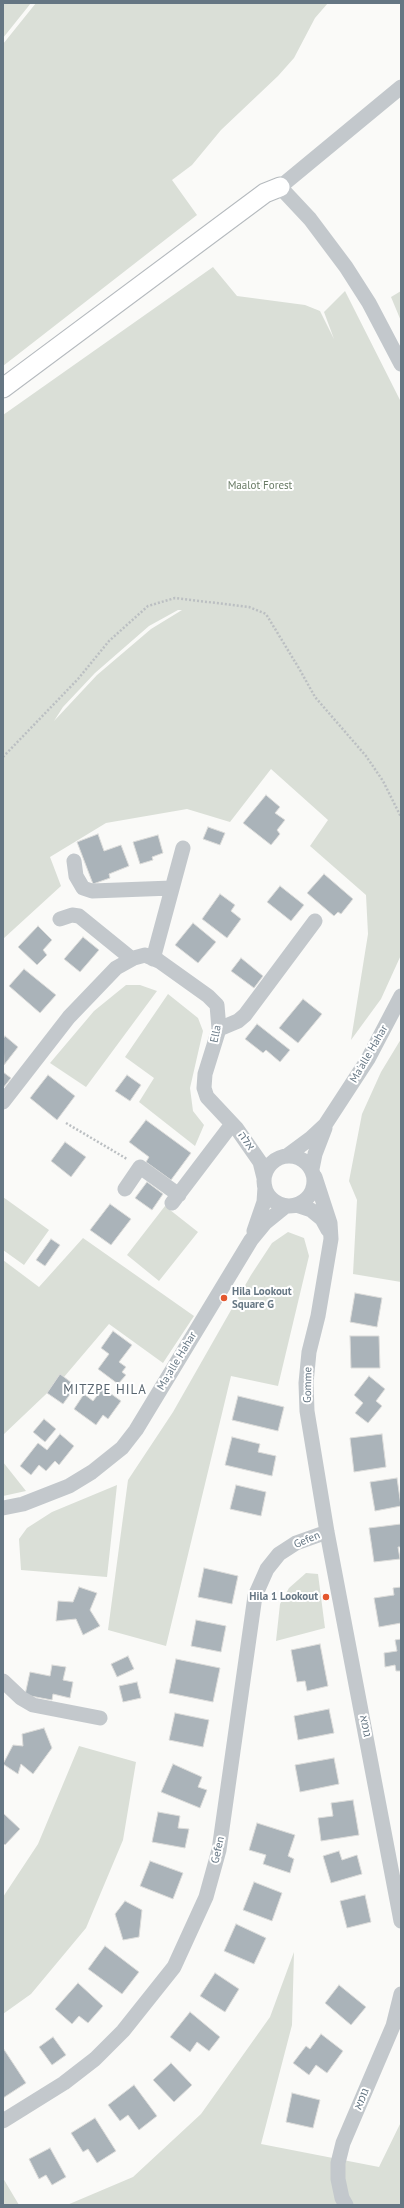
<!DOCTYPE html>
<meta charset="utf-8">
<style>
body{margin:0}
#map{position:relative;width:404px;height:2208px;overflow:hidden;background:#fafaf8;font-family:"PT Sans",sans-serif}
canvas{display:block}
.frame{position:absolute;inset:0;border:4px solid #657683;pointer-events:none}
</style>
<div id="map">
<canvas width="404" height="2208"></canvas>
<div class="frame"></div>
</div>
<script>
const g = document.querySelector('canvas').getContext('2d');
g.lineJoin = 'round';
function fillPath(path, color) { g.fillStyle = color; g.fill(path, 'evenodd'); }
const toPath = rows => new Path2D(rows.map(r => 'M' + r).join(''));
function stroke(path, color, width, dash) { g.strokeStyle = color; g.lineWidth = width; g.lineCap = dash ? 'butt' : 'round'; g.setLineDash(dash || []); g.stroke(path); }
function write(font, color, halo, rows, align = 'center') {
  g.font = font + ' "PT Sans","Noto Sans Hebrew",sans-serif'; g.lineWidth = 4; g.setLineDash([]); g.textBaseline = 'middle'; g.strokeStyle = halo; g.fillStyle = color; for (const [text, x, y, turn = 0] of rows) {
    g.save(); g.translate(x, y); g.rotate((+turn || 0) * Math.PI / 180); g.textAlign = isNaN(turn) ? turn : align; if (halo) g.strokeText(text, 0, 0); g.fillText(text, 0, 0); g.restore();
  }
}
fillPath(toPath([
 [3,3,31,3,3,38],
 [36,3,328,3,315,18,294,58,278,76,221,130,192,165,172,180,197,215,3,366,3,44],
 [213,267,237,296,305,305,320,311,334,339,324,312,345,291,401,402,401,955,381,999,351,1040,368,934,366,895,310,846,328,820,271,769,230,822,187,809,106,823,50,857,61,886,3,939,3,415],
 [178,610,182,610,151,629,97,675,54,721,63,707,95,673,149,626],
 [401,291,401,321,391,297],
 [126,985,140,985,157,991,86,1087,50,1063,94,1011],
 [168,994,198,1018,203,1031,190,1088,193,1111,204,1125,195,1146,139,1102,154,1078,125,1057],
 [401,1039,401,1282,353,1274,357,1200,349,1181,362,1114,381,1072],
 [3,1197,49,1230,24,1265,3,1250],
 [165,1206,198,1232,159,1281,127,1255],
 [288,1232,304,1238,309,1256,278,1386,231,1376,166,1646,108,1630,128,1480,173,1412,251,1275,272,1243],
 [83,1238,194,1316,163,1363,109,1324,64,1377,3,1435,3,1260,39,1287],
 [3,1462,26,1491,3,1496],
 [117,1485,107,1577,21,1570,19,1539,27,1528,52,1512],
 [306,1573,318,1574,325,1628,276,1641,280,1604,289,1588],
 [79,1746,136,1762,123,1840,86,1928,31,1994,3,2014,3,1897,38,1844],
 [294,1952,292,2025,261,2144,379,2167,401,2122,401,2205,67,2205,133,2177,201,2114,270,2017],
 [3,2178,19,2205,3,2205]
]), '#dadfd7');
const building = toPath([
 [266,795,280,807,275,813,285,820,277,830,280,834,271,845,243,823,266,795],
 [208,827,225,833,220,845,203,839,208,827],
 [98,834,104,851,121,845,129,866,109,874,110,878,93,884,77,842,98,834],
 [158,835,163,853,152,857,153,860,140,864,133,842,158,835],
 [324,874,353,899,341,914,338,912,334,916,307,893,324,874],
 [280,886,304,905,291,921,267,902,280,886],
 [220,894,235,905,231,911,241,919,227,938,202,919,220,894],
 [193,923,216,942,198,963,175,945,193,923],
 [38,926,52,940,43,950,47,955,37,965,18,947,38,926],
 [83,937,99,950,80,972,64,959,83,937],
 [241,958,263,976,254,988,231,971,241,958],
 [24,969,56,995,40,1013,9,986,24,969],
 [303,999,322,1014,298,1043,279,1028,303,999],
 [257,1024,290,1050,280,1062,266,1050,263,1053,245,1039,257,1024],
 [5,1036,18,1047,4,1065,3,1039,5,1036],
 [3,1072,11,1078,3,1088,3,1072],
 [48,1075,75,1096,57,1120,30,1098,48,1075],
 [127,1075,141,1085,130,1101,115,1091,127,1075],
 [146,1120,191,1153,171,1180,146,1162,149,1157,129,1142,146,1120],
 [65,1142,86,1157,71,1177,51,1161,65,1142],
 [147,1182,163,1194,152,1210,135,1198,147,1182],
 [110,1204,131,1219,111,1245,90,1230,110,1204],
 [51,1239,60,1245,45,1266,36,1260,51,1239],
 [355,1293,382,1298,377,1327,350,1322,355,1293],
 [113,1331,132,1345,119,1362,126,1367,122,1372,126,1375,118,1384,98,1369,109,1354,101,1348,113,1331],
 [350,1336,379,1336,380,1368,351,1368,350,1336],
 [60,1374,76,1386,63,1404,47,1393,60,1374],
 [369,1376,385,1389,376,1401,382,1406,368,1423,355,1413,363,1403,354,1395,369,1376],
 [103,1388,121,1401,108,1419,103,1415,96,1425,74,1409,84,1394,93,1401,103,1388],
 [238,1396,284,1407,278,1431,232,1420,238,1396],
 [44,1419,56,1429,45,1442,33,1432,44,1419],
 [60,1434,74,1446,59,1465,55,1461,46,1471,39,1465,31,1475,20,1466,38,1443,47,1450,60,1434],
 [382,1434,386,1467,354,1472,350,1438,382,1434],
 [232,1437,260,1444,258,1452,276,1456,272,1476,225,1465,232,1437],
 [397,1478,401,1506,375,1511,370,1482,397,1478],
 [236,1485,266,1492,261,1516,230,1509,236,1485],
 [401,1524,401,1547,398,1547,400,1559,374,1562,369,1528,401,1524],
 [204,1568,238,1576,232,1604,198,1597,204,1568],
 [79,1587,97,1593,90,1610,100,1626,83,1635,76,1619,56,1621,58,1601,73,1602,79,1587],
 [401,1587,401,1623,379,1627,374,1598,394,1595,393,1588,401,1587],
 [196,1620,226,1626,221,1652,191,1646,196,1620],
 [401,1639,401,1671,396,1671,395,1665,385,1667,384,1653,397,1651,395,1640,401,1639],
 [320,1644,328,1686,307,1691,305,1681,297,1682,291,1650,320,1644],
 [128,1656,134,1669,117,1677,111,1664,128,1656],
 [176,1659,220,1668,213,1702,169,1693,176,1659],
 [52,1665,66,1667,63,1680,73,1682,70,1698,53,1694,52,1700,25,1695,30,1672,50,1676,52,1665],
 [137,1682,141,1698,123,1702,119,1686,137,1682],
 [329,1709,334,1733,298,1740,294,1716,329,1709],
 [175,1713,209,1720,203,1747,169,1740,175,1713],
 [44,1728,52,1748,33,1774,21,1764,18,1774,3,1764,13,1745,23,1746,22,1734,44,1728],
 [334,1758,339,1784,300,1792,295,1765,334,1758],
 [173,1764,202,1777,198,1787,207,1790,200,1808,161,1792,173,1764],
 [353,1800,359,1835,321,1841,318,1818,333,1816,331,1803,353,1800],
 [158,1812,180,1816,178,1828,189,1829,185,1848,152,1842,158,1812],
 [3,1813,20,1829,5,1845,3,1843,3,1813],
 [257,1823,295,1835,288,1856,294,1859,290,1873,263,1864,266,1855,249,1850,257,1823],
 [339,1851,342,1860,357,1855,362,1874,331,1883,323,1856,339,1851],
 [150,1861,183,1873,173,1899,140,1886,150,1861],
 [254,1882,282,1893,272,1921,243,1910,254,1882],
 [365,1895,371,1922,347,1928,340,1901,365,1895],
 [125,1901,142,1910,139,1937,123,1940,115,1914,125,1901],
 [236,1924,266,1938,254,1964,224,1951,236,1924],
 [105,1946,139,1972,122,1994,88,1969,105,1946],
 [215,1973,239,1989,225,2012,200,1996,215,1973],
 [78,1983,103,2006,88,2023,79,2016,72,2024,55,2009,78,1983],
 [339,1985,366,2007,351,2025,325,2003,339,1985],
 [190,2012,220,2037,209,2051,197,2042,190,2052,170,2037,190,2012],
 [321,2034,343,2051,327,2073,316,2065,309,2075,293,2063,306,2046,310,2049,321,2034],
 [53,2037,66,2055,52,2065,39,2047,53,2037],
 [3,2048,26,2083,3,2098,3,2048],
 [171,2063,192,2085,174,2102,153,2080,171,2063],
 [134,2085,157,2116,139,2130,128,2115,120,2121,108,2105,134,2085],
 [292,2093,320,2100,313,2128,286,2122,292,2093],
 [95,2118,116,2151,97,2163,88,2149,83,2152,71,2133,95,2118],
 [50,2148,66,2177,52,2185,46,2175,39,2179,29,2159,50,2148]
]);
fillPath(building, '#aab3b9');
stroke(building, '#dcdcda', 1);
const major = toPath([
 [3,388,265,193,280,187]
]);
stroke(major, '#b5babe', 21);
stroke(toPath([
 [3,757,78,679,109,641,148,606,175,598,249,607,266,614,300,670,315,697,366,756,383,781,401,817],
 [66,1123,127,1159]
]), '#bbbfc2', 2.5, [2, 2]);
stroke(toPath([
 [401,87,280,187,310,219,346,267,369,303,401,364],
 [74,861,76,876,83,888,92,891,172,888],
 [60,919,72,915,79,916,132,959],
 [153,959,183,848],
 [219,1029,238,1021,245,1015,315,921],
 [3,1102,69,1017,93,992,116,968,134,958,145,955,159,961,208,996,217,1005,219,1029,205,1074,204,1088,207,1097,237,1129,260,1162,264,1178],
 [288,1155,311,1138,325,1125,368,1059,401,996],
 '264 1181a25 25 0 1 1 50 0a25 25 0 1 1-50 0Z',
 [312,1169,315,1154,325,1128],
 [315,1177,330,1223,331,1239,318,1316,309,1352,306,1383,307,1411,327,1532,401,1921],
 [125,1189,140,1167,179,1195],
 [172,1203,232,1124],
 [296,1205,311,1210,322,1219,328,1230],
 [254,1231,264,1202,265,1187],
 [3,1508,23,1504,69,1486,92,1472,122,1448,136,1430,251,1240,265,1223,286,1206],
 [3,1681,21,1698,33,1705,100,1718],
 [3,2121,64,2083,95,2059,123,2031,174,1967,206,1897,219,1850,255,1596,267,1569,279,1554,296,1543,327,1532],
 [346,2205,342,2198,338,2179,338,2163,343,2143,393,2026,401,1994]
]), '#c3c8cc', 15);
stroke(major, '#fff', 19);
for (const [x, y, r, color] of [
 [224,1298,4,"#e4572e"],
 [326,1597,4,"#e4572e"]
]) { const dot = new Path2D(); dot.arc(x, y, r, 0, 2 * Math.PI); g.fillStyle = color; g.fill(dot); stroke(dot, '#fff', 1.5); }
write('11px', '#687a64', '#fff', [
 ["Maalot Forest",260,486]
]);
write('11px', '#657683', '#fff', [
 ["Ella",216,1034,-78],
 ["Ma'alle Hahar",369,1054,-60],
 ["אלה",246,1141,54],
 ["Ma;alle Hahar",177,1361,-59],
 ["Gomme",308,1385,-89],
 ["Gefen",307,1540,-23],
 ["גומא",365,1726,79],
 ["Gefen",218,1850,-78],
 ["גומא",362,2099,-67]
]);
write('bold 11px', '#657683', '#fff', [
 ["Hila Lookout",232,1292],
 ["Square G",232,1305],
 ["Hila 1 Lookout",318,1597,"right"]
], 'left');
g.letterSpacing = '1px';
write('13px', '#57646e', '#fff', [
 ["MITZPE HILA",105,1390]
]);
g.letterSpacing = '0px';
</script>
